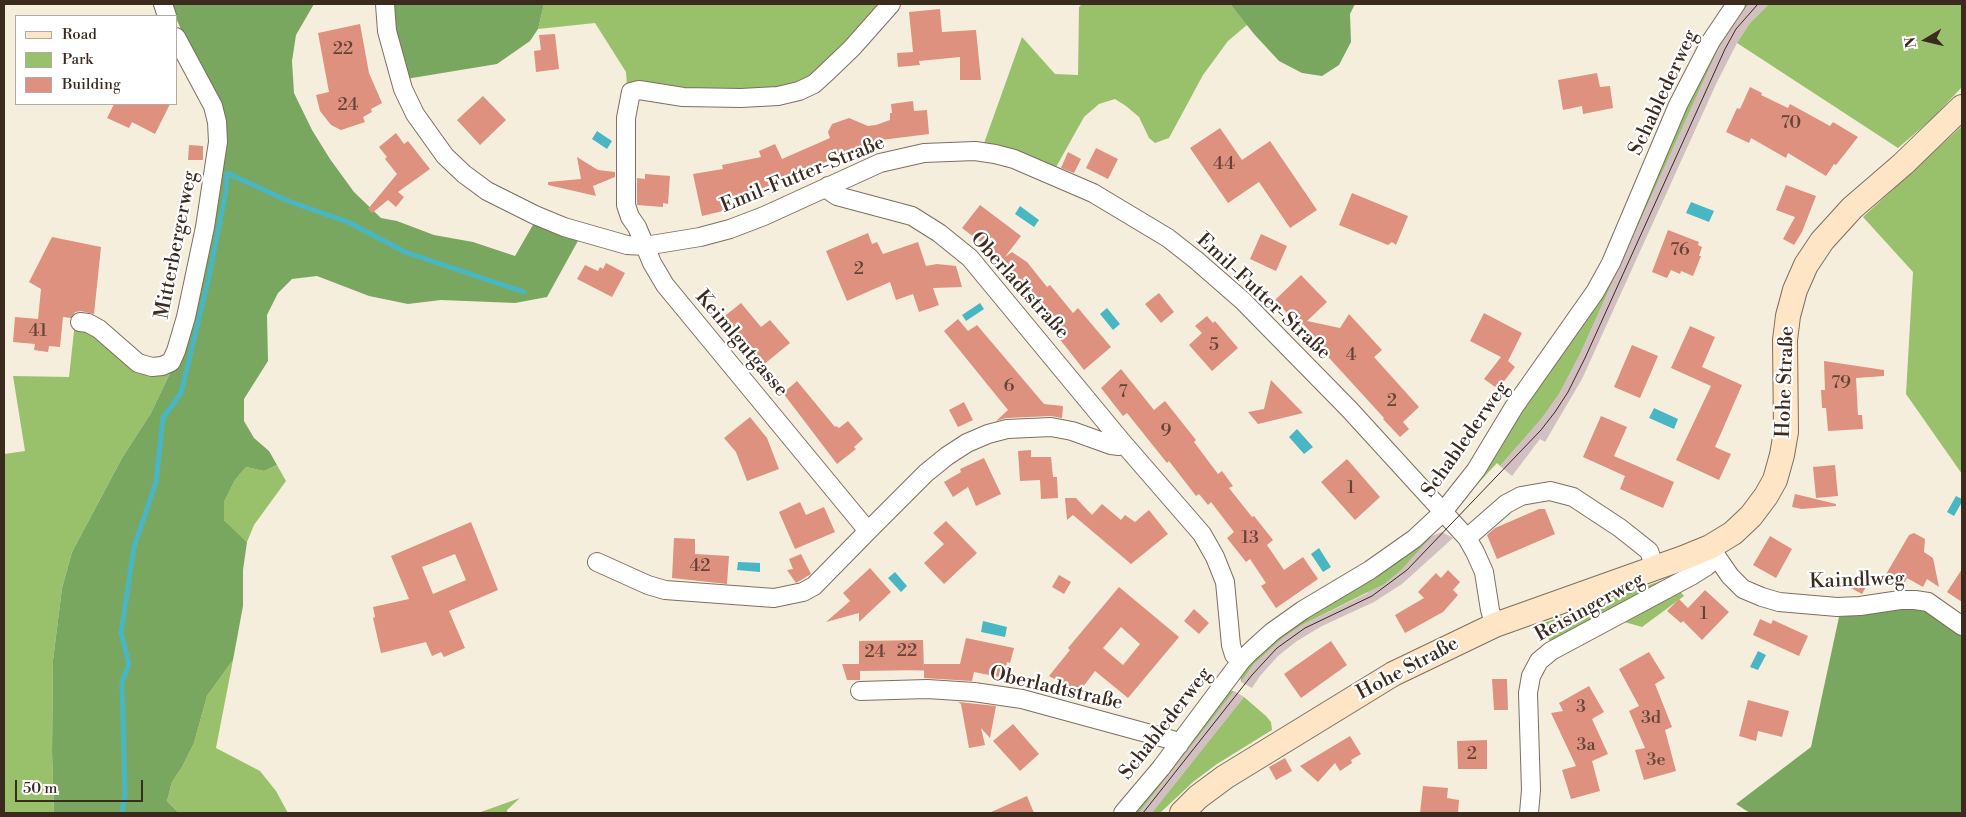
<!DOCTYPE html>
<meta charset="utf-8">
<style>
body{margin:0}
#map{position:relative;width:1966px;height:817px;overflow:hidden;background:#f6eedd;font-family:"Libre Bodoni",serif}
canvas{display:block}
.frame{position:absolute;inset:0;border:5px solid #3b2a1e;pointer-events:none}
.legend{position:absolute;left:15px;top:15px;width:162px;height:90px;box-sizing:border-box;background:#fff;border:1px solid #b1aaa5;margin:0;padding:6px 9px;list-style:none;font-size:15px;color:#3b2a1e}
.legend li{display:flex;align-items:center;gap:10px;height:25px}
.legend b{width:25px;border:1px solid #b1aaa5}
.north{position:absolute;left:1901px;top:15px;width:50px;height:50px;-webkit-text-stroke:4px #fff;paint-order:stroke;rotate:261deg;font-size:14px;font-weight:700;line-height:20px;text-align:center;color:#3b2a1e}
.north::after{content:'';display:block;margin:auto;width:18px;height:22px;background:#3b2a1e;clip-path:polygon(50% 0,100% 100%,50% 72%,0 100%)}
.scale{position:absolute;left:15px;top:780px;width:128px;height:22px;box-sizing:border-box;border:2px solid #3b2a1e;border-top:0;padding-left:6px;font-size:15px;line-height:18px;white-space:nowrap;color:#3b2a1e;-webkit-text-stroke:4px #fff;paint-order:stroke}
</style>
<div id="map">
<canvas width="1966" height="817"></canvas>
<div class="frame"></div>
<ul class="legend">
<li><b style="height:6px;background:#fde5c5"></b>Road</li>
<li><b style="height:14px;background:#99c16c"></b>Park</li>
<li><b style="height:14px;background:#dd917e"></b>Building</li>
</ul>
<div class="north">N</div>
<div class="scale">50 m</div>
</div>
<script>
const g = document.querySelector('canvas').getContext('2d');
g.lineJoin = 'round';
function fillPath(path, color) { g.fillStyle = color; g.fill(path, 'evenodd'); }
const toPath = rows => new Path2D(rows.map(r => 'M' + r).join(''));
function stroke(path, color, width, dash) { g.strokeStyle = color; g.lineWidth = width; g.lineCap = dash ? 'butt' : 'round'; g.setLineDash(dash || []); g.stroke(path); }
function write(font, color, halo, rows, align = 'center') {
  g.font = font + ' "Libre Bodoni",serif'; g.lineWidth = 4.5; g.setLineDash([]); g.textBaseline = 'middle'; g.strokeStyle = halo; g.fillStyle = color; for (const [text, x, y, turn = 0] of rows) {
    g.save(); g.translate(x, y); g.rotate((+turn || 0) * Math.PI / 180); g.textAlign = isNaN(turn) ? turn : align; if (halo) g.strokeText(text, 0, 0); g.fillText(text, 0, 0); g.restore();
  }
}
fillPath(toPath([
 [1749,4,1769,4,1750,23,1737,43,1717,82,1582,379,1545,442,1540,439,1512,476,1500,466,1542,418,1559,394,1580,354,1719,47,1737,19],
 [1442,532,1453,538,1402,584,1374,602,1322,626,1297,641,1278,656,1260,676,1252,688,1241,682,1254,664,1284,637,1302,625,1366,594,1432,536],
 [1234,691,1244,697,1156,809,1152,813,1139,813]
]), '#d2bfc1');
fillPath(toPath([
 [544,4,885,4,815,77,779,93,627,87,626,72,595,23,538,29],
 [1082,4,1230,4,1247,25,1228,41,1203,75,1169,138,1155,143,1149,138,1139,117,1126,106,1115,99,1099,104,1084,117,1055,169,983,146,1022,37,1055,74,1078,75,1079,7],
 [1741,4,1749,4,1737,19,1719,47,1580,354,1559,394,1542,418,1500,466,1497,463,1456,507,1558,355,1680,113],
 [1769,4,1962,4,1962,87,1933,118,1898,148,1737,43,1750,23],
 [1962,126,1962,474,1906,394,1913,272,1863,217],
 [75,322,171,371,151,413,122,458,72,552,62,588,53,660,52,752,54,813,4,813,4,454,25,451,13,376,69,377],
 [277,465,286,481,254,525,247,542,224,520,224,502,235,480,246,467,264,471],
 [1432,536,1401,570,1384,584,1302,625,1284,637,1254,664,1241,682,1240,675,1245,666,1295,623],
 [1685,572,1551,643,1541,624],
 [1679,590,1684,596,1642,627,1621,621],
 [233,660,216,748,260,771,276,791,288,813,179,813,167,801,172,782,182,767,194,743,207,696],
 [1230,691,1234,691,1139,813,1130,813,1226,693],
 [1244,697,1266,716,1271,722,1272,730,1217,764,1193,782,1160,813,1152,813],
 [520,798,507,810,507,813,478,813]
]), '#99c16c');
fillPath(toPath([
 [170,4,314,4,296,35,292,61,294,93,312,130,330,159,354,192,381,218,397,221,434,235,473,242,515,256,534,223,579,239,547,297,515,303,441,300,408,304,369,296,317,276,292,279,278,293,267,315,268,361,244,399,244,421,254,438,269,451,277,465,264,471,246,467,235,480,224,502,224,520,247,542,243,570,243,606,233,660,207,696,194,743,182,767,172,782,167,801,179,813,54,813,52,752,53,660,62,588,72,552,122,458,151,413,171,371,220,165,189,48],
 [390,4,544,4,538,29,530,41,497,64,406,79,397,49],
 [1230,4,1355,4,1350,14,1351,42,1339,65,1322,76,1302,73,1279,61,1254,34],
 [1910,607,1923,610,1935,616,1962,637,1962,811,1958,813,1750,813,1736,804,1811,747,1839,617]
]), '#7aa760');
fillPath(toPath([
 [597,131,612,141,607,149,592,139],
 [1691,202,1714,211,1709,222,1686,213],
 [1020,206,1039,220,1034,227,1015,214],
 [980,303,984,309,966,321,962,315],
 [1107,308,1120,324,1113,330,1100,314],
 [1654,408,1678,419,1674,429,1649,418],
 [1297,429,1313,447,1304,454,1289,437],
 [1956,496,1962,499,1962,502,1954,516,1947,512],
 [1319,548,1331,567,1323,572,1311,554],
 [738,562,760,563,760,572,737,570],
 [895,572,907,586,901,592,888,578],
 [983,621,1007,627,1005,637,981,632],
 [1758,651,1766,655,1758,670,1750,667]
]), '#49b6c4');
stroke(toPath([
 [122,813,125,794,122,682,129,664,121,633,134,547,156,482,163,418,181,393,209,277,226,191,227,173,288,201,348,222,405,252,524,292]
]), '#49b6c4', 5);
fillPath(toPath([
 [940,9,942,32,976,30,981,80,960,80,960,57,919,61,920,65,898,67,897,53,913,52,909,12],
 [360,24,369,73,382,103,371,109,372,112,363,117,365,122,341,130,331,125,320,111,316,95,329,92,318,33],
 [555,34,559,69,536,72,534,51,541,50,539,35],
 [1597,73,1600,87,1610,86,1613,108,1583,114,1582,106,1563,110,1558,80],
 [1750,87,1762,93,1761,95,1788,108,1790,104,1830,126,1833,122,1858,137,1836,165,1834,164,1826,176,1788,153,1786,158,1751,138,1749,143,1726,132,1737,108,1740,109],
 [483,96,506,120,480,145,457,120],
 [913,101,914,111,927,110,929,134,881,140,867,144,868,148,844,156,842,155,751,193,752,196,721,202,723,211,702,216,693,174,723,169,722,165,761,157,759,151,775,144,782,159,830,138,828,132,832,124,849,118,868,126,876,125,890,120,890,113,892,113,891,104],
 [114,104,170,104,155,134,132,122,129,128,107,118],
 [1220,128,1242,160,1270,141,1317,210,1290,228,1259,182,1228,203,1190,148],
 [396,133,404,144,408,141,430,169,398,192,404,197,396,207,388,200,372,213,368,209,397,174,385,159,387,157,379,147],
 [189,145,203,146,203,160,188,160],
 [1096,148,1118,159,1108,179,1086,168],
 [1068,152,1081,159,1074,173,1061,168],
 [577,157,598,170,615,172,615,177,593,186,596,196,548,185,548,182,581,179],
 [645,174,670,176,668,204,663,203,663,207,637,205,637,178,645,179],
 [1786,185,1816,196,1802,232,1794,245,1783,239,1795,217,1776,210],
 [1352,193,1408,216,1396,245,1392,242,1388,245,1339,225],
 [980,205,1021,236,1005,257,1012,252,1027,262,1047,287,1050,285,1073,313,1078,308,1111,347,1084,370,999,262,1003,259,962,228],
 [1668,230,1699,242,1698,245,1702,247,1699,256,1701,256,1693,276,1681,271,1680,274,1671,270,1667,278,1652,272],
 [868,233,872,244,877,242,883,254,918,242,926,266,937,264,956,266,962,287,933,288,939,305,919,312,913,294,896,300,890,282,847,301,826,251],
 [1261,234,1287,246,1276,271,1250,259],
 [52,237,101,247,94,314,81,311,75,312,71,318,63,317,60,347,49,346,48,352,34,350,35,344,13,342,15,317,38,319,41,289,29,282],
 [606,263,625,273,612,297,577,279,585,265,598,271,600,267,603,269],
 [1301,275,1327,302,1307,321,1340,328,1349,314,1382,350,1374,357,1419,407,1403,422,1409,429,1400,437,1383,419,1384,418,1321,349,1324,346,1303,324,1300,327,1275,300],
 [1159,293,1174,312,1161,323,1145,304],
 [741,303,761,327,770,320,790,343,757,370,740,349,743,345,721,319],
 [1484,313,1522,333,1508,361,1515,367,1498,389,1484,379,1501,357,1470,341],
 [1207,316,1213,323,1215,321,1238,348,1212,371,1189,345,1202,333,1195,326],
 [958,319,968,331,977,325,1044,404,1063,406,1062,418,1051,416,1006,418,996,421,1008,410,944,331],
 [1690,326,1715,337,1702,367,1742,385,1715,447,1731,454,1719,480,1676,460,1711,386,1671,368],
 [1632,345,1658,356,1640,398,1614,387],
 [1824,361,1884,370,1884,376,1856,378,1858,415,1862,415,1863,429,1828,431,1826,408,1822,408,1821,390,1825,390],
 [1121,369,1154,410,1165,401,1196,440,1194,442,1218,474,1222,471,1233,486,1229,488,1252,517,1254,516,1273,540,1267,545,1284,570,1303,557,1318,579,1276,608,1261,586,1266,583,1250,559,1246,562,1227,538,1234,532,1211,502,1208,505,1199,494,1196,496,1169,461,1167,463,1127,413,1123,416,1101,388],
 [1271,380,1303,413,1258,424,1248,412,1264,409],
 [797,381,835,427,836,426,839,428,848,421,863,439,854,447,856,449,837,464,783,393],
 [964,402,973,420,958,427,949,410],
 [1601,416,1627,427,1614,456,1674,482,1663,508,1620,489,1625,476,1583,457],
 [750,417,767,438,779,469,747,481,736,452,724,438],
 [1031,450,1031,457,1051,457,1053,477,1057,477,1058,498,1041,499,1040,480,1020,481,1018,451],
 [984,458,1001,494,976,506,968,487,953,497,944,482,961,472,960,469],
 [1347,459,1380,497,1355,520,1321,482],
 [1835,465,1838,496,1816,498,1813,467],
 [1795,494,1836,504,1836,506,1802,509,1792,507],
 [1065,498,1076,498,1092,515,1102,504,1121,520,1125,515,1135,522,1149,510,1168,534,1131,564,1073,515,1067,520],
 [800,502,806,515,824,507,835,532,795,549,779,512],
 [1539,509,1545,509,1555,534,1497,559,1487,535,1495,528],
 [946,521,977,553,944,584,924,563,944,544,933,533],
 [471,522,498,590,449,611,465,648,444,657,441,652,432,656,426,642,381,653,373,618,375,617,373,607,409,599,391,556],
 [455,554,466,580,433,594,422,567],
 [1914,533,1925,539,1924,552,1933,558,1939,587,1927,579,1923,587,1907,578,1903,586,1885,576,1909,535],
 [1770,536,1792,549,1776,578,1753,565],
 [674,538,695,539,695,554,729,556,727,584,672,578],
 [801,554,811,574,796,583,787,570,793,569,789,559],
 [870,568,891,592,859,622,859,613,826,622,850,601,843,593],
 [1962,569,1962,602,1947,592],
 [1448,570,1460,582,1453,590,1458,595,1443,612,1405,633,1395,615,1424,598,1418,592,1436,573,1441,578],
 [1059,575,1071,582,1064,594,1052,587],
 [1857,576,1868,583,1862,594,1851,588],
 [1119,587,1179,637,1128,698,1095,671,1079,692,1049,676,1070,650,1068,648],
 [1121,627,1140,644,1123,665,1103,648],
 [1705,590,1729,612,1702,640,1683,621,1681,623,1667,611,1679,599,1688,608],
 [1194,609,1209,623,1199,634,1184,621],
 [1760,619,1771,624,1773,620,1808,636,1799,656,1753,635],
 [966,638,1014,648,1010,663,1007,662,1004,678,974,672,972,681,924,678,924,664,960,664],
 [923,640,924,670,860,671,860,680,847,680,842,664,859,664,859,641],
 [1331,641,1347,665,1301,698,1284,674],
 [1649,652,1665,678,1655,684,1672,727,1665,730,1676,771,1644,780,1635,750,1645,748,1629,711,1639,706,1619,669],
 [1492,679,1507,679,1508,710,1494,710],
 [1589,686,1604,712,1592,719,1608,754,1592,761,1600,791,1571,799,1562,770,1576,766,1551,713,1563,711,1559,703],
 [1748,700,1789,711,1782,737,1758,731,1756,741,1739,736],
 [958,702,996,706,990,738,981,728,985,745,969,748,961,704],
 [1013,724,1039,754,1020,771,993,741],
 [1350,736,1361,754,1351,760,1352,763,1340,771,1335,763,1318,782,1300,766],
 [1487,740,1487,769,1458,769,1457,741],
 [1285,758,1292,771,1276,780,1269,767],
 [1423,786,1448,788,1447,798,1459,800,1458,813,1420,813],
 [1027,796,1034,813,989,813]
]), '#dd917e');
const minor = toPath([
 [163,4,167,16],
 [385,4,387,31,403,89,415,114,445,156,464,174,487,191,535,215,564,227,627,245,645,246,652,263,665,285,868,531,814,586,803,592,774,598,665,590,648,585,597,562],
 [891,4,852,48,827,72,814,84,799,91,778,96,741,98,683,97,639,90,631,92,626,118,626,205,630,217,637,227,645,246,700,237,730,229,764,216,880,163,924,153,975,151,995,154,1014,159,1093,193,1168,238,1196,260,1243,301,1349,409,1467,538,1475,552,1484,572,1490,610,1495,625],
 [828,186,831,192,837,196,912,216,939,233,970,258,1123,443,1202,534,1215,557,1225,582,1231,645,1234,655,1241,661],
 [80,322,88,323,99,329,138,363,152,367,162,366,171,362,176,351,186,317,205,227,218,142,217,122,213,106,176,37],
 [868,531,926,473,947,456,967,443,988,434,1007,429,1051,427,1072,431,1111,445,1119,446,1123,443],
 [1467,538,1506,504,1521,496,1550,491,1573,497,1620,528,1649,551,1655,568],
 [1710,547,1730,576,1743,589,1762,597,1779,602,1837,607,1860,606,1900,600,1915,600,1928,602,1962,626],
 [860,691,927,689,974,692,1022,699,1154,735,1172,740,1179,745],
 [1123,813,1161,768,1241,661,1251,651,1272,632,1303,610,1370,570,1414,539,1442,513,1476,470,1514,407,1595,292,1611,263,1678,105,1711,41,1736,4],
 [1529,813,1531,790,1528,693,1531,676,1539,661,1551,651,1691,576,1707,566,1716,556]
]);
const secondary = toPath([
 [1182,813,1198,797,1225,777,1393,674,1495,625,1683,558,1710,547,1733,533,1751,516,1766,496,1775,480,1782,455,1786,432,1785,340,1788,316,1795,290,1806,265,1822,241,1852,208,1903,164,1962,107]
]);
stroke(minor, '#7c6f61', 20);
stroke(secondary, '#7c6f61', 26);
stroke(minor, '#fff', 18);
stroke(secondary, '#fde5c5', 24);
stroke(toPath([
 [1143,813,1252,675,1277,648,1305,628,1372,596,1407,570,1541,430,1555,412,1568,392,1585,358,1725,49,1736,29,1758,4]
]), '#3b2a1e', 1);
write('18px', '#644436', null, [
 ["22",343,50],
 ["24",348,106],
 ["70",1791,124],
 ["44",1224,165],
 ["76",1680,251],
 ["2",859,270],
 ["41",38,332],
 ["5",1214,346],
 ["4",1351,356],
 ["79",1841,384],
 ["6",1009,387],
 ["7",1123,393],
 ["2",1392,402],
 ["9",1166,432],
 ["1",1351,489],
 ["13",1250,539],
 ["42",700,567],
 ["1",1704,615],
 ["22",907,652],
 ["24",875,653],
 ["3",1581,708],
 ["3d",1651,719],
 ["3a",1586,746],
 ["2",1472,755],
 ["3e",1656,761]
]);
write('20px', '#3b2a1e', '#fff', [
 ["Schablederweg",1664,93,-65],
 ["Emil-Futter-Straße",803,175,-22],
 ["Mitterbergerweg",177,245,-79],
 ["Oberladtstraße",1019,286,48],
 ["Emil-Futter-Straße",1263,297,43],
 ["Keimlgutgasse",741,344,50],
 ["Hohe Straße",1786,382,-88],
 ["Schablederweg",1466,440,-55],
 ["Kaindlweg",1857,581,-2],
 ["Reisingerweg",1590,608,-29],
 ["Hohe Straße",1408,669,-28],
 ["Oberladtstraße",1056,689,13],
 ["Schablederweg",1166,724,-52]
]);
</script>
